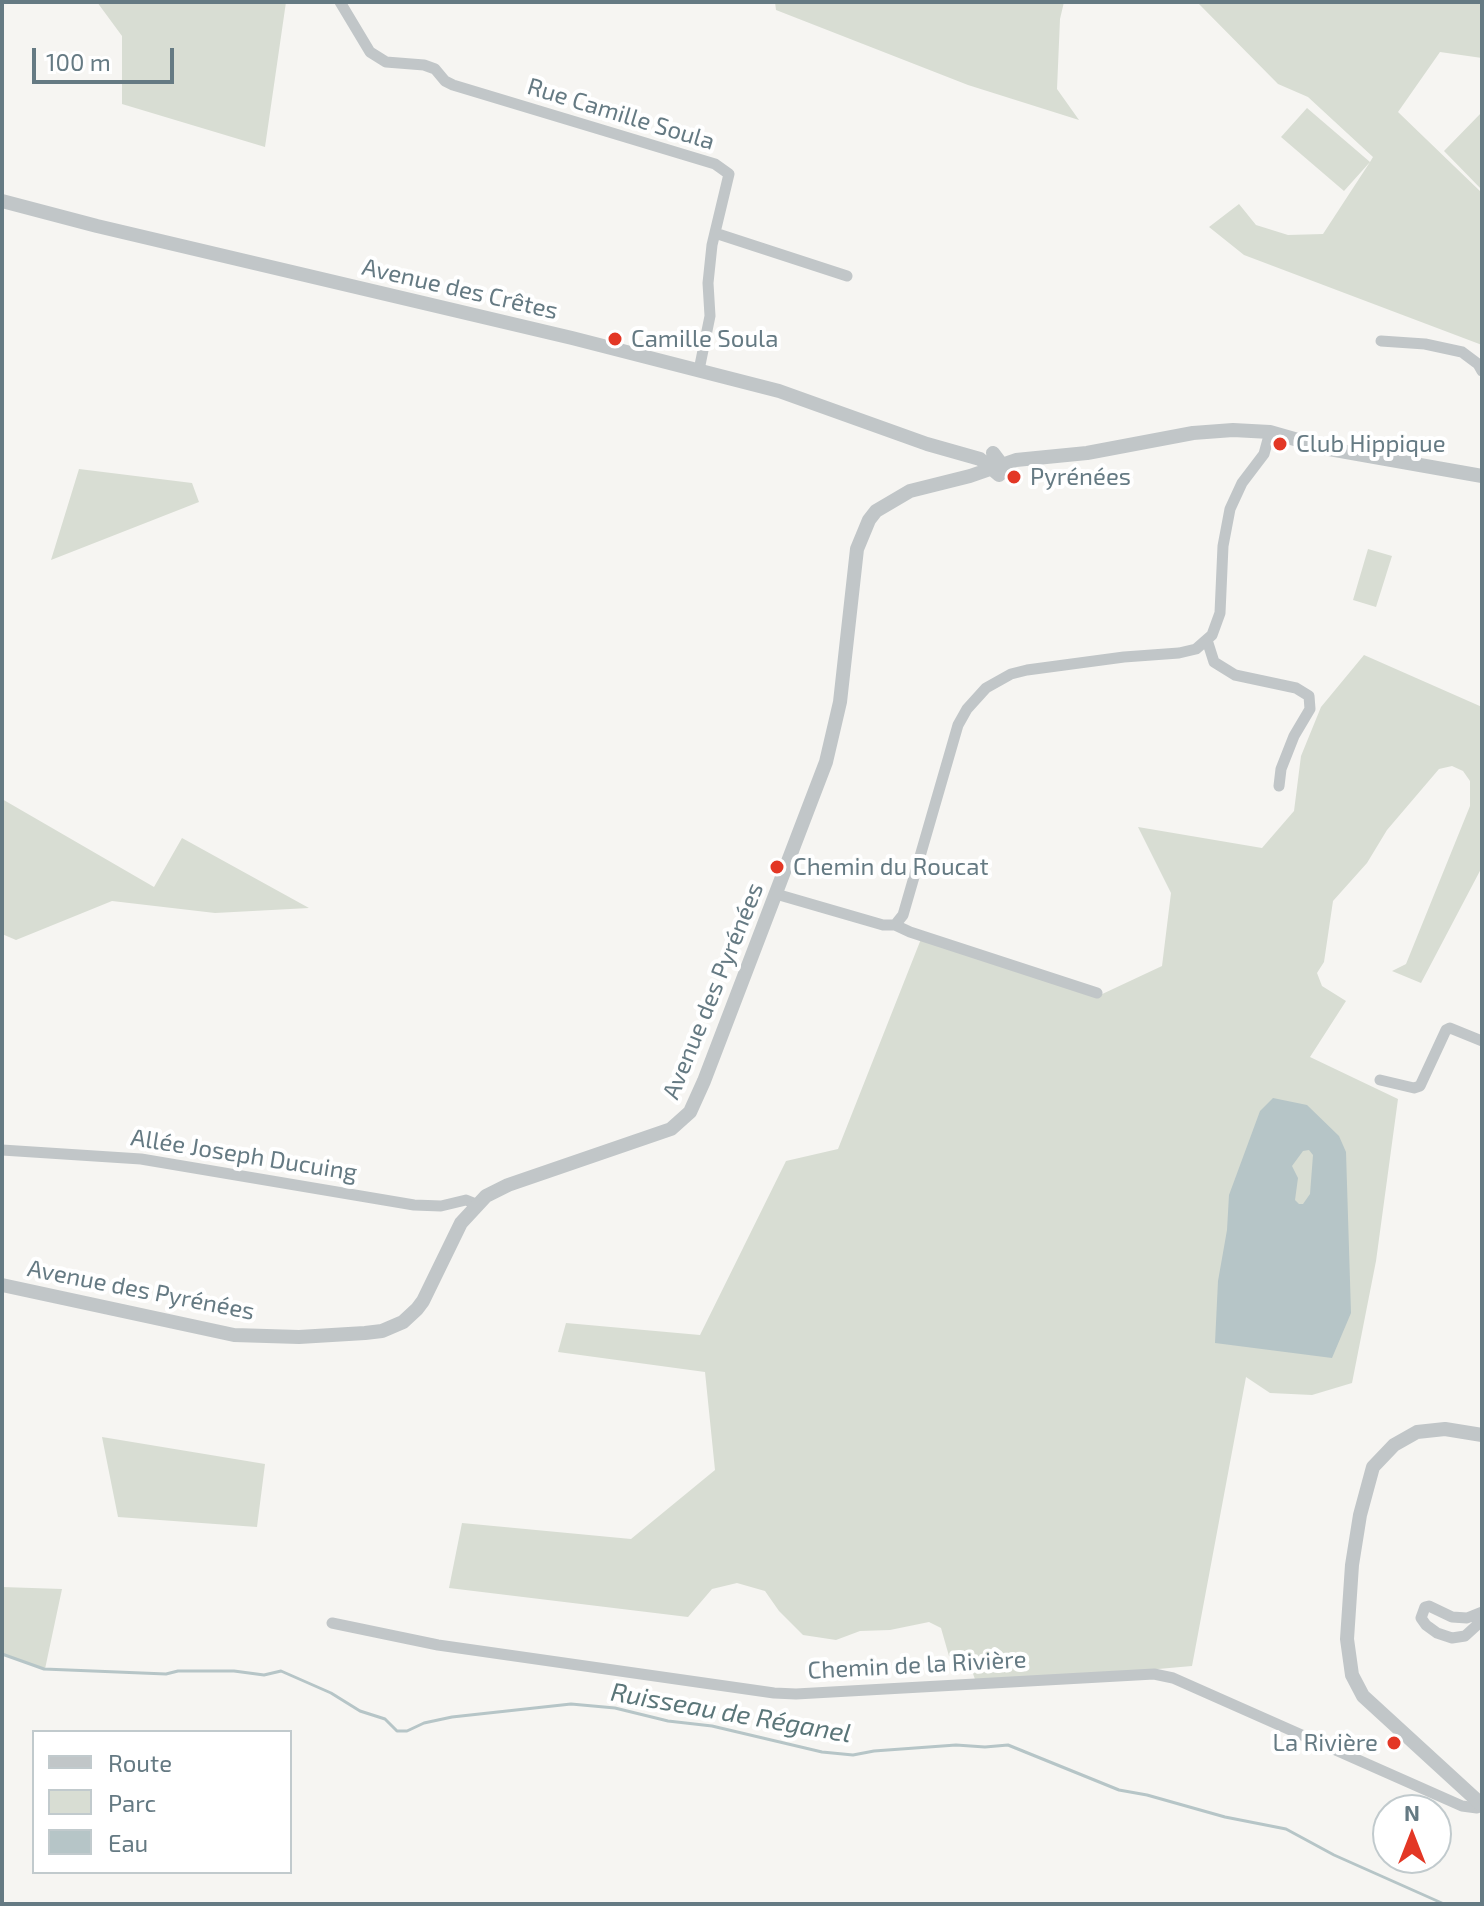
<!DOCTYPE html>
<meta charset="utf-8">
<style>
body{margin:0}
#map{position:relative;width:1484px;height:1906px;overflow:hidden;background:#f6f5f2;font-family:"Exo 2",sans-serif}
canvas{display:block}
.frame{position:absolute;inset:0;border:4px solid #657a83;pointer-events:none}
.legend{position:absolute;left:32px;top:1730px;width:260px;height:144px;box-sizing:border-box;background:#fff;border:2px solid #c1cacd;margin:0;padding:10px 14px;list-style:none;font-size:24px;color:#657a83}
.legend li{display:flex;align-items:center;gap:16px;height:40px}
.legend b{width:40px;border:2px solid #c1cacd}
.north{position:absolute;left:1372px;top:1794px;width:80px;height:80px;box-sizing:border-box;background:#fff;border:2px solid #c1cacd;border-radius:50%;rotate:0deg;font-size:22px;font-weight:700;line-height:32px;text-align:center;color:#657a83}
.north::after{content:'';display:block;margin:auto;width:28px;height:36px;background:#e33725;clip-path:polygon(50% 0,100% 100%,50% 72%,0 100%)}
.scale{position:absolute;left:32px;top:48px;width:142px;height:36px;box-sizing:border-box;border:4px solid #657a83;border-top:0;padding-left:10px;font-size:24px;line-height:28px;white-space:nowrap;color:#657a83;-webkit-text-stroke:6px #fff;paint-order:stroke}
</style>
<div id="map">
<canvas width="1484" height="1906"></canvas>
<div class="frame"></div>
<ul class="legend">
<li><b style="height:10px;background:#c1c6c8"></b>Route</li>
<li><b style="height:22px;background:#d8ddd3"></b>Parc</li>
<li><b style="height:22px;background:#b6c5c7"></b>Eau</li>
</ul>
<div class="north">N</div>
<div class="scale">100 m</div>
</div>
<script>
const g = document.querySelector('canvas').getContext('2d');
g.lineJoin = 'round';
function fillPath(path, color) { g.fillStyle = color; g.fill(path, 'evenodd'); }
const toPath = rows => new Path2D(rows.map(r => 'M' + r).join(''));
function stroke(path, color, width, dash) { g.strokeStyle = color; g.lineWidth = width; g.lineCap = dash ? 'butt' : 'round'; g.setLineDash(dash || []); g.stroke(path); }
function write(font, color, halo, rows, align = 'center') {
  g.font = font + ' "Exo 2",sans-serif'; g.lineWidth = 8; g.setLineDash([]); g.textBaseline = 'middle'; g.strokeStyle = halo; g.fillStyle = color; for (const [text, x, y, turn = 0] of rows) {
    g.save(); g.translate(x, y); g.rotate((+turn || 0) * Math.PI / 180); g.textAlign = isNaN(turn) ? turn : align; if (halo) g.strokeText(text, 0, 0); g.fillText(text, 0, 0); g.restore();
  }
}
fillPath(toPath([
 [97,2,286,2,265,147,122,104,122,36],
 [775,2,1064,2,1060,19,1057,89,1079,120,968,85,776,10],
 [1197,2,1482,2,1482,58,1440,52,1398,112,1482,193,1482,345,1244,255,1209,227,1239,204,1256,225,1288,235,1323,234,1370,162,1344,191,1281,137,1307,108,1370,162,1373,157,1308,97,1278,84],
 [1482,112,1482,190,1444,151],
 [79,469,192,483,199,502,51,560],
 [1368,549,1392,556,1376,607,1353,600],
 [1364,655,1482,707,1482,867,1421,983,1392,971,1406,964,1470,806,1470,781,1463,771,1452,766,1439,769,1387,830,1367,863,1333,901,1324,962,1317,973,1322,986,1346,1001,1310,1057,1398,1099,1376,1261,1352,1383,1312,1395,1270,1393,1246,1377,1192,1666,977,1685,971,1668,949,1656,941,1628,929,1622,890,1630,860,1631,836,1640,803,1635,779,1611,765,1591,737,1583,712,1589,688,1617,449,1588,462,1523,631,1539,715,1470,705,1372,558,1352,566,1323,700,1335,786,1161,838,1149,921,939,1098,996,1162,966,1171,893,1138,827,1262,848,1294,811,1301,756,1321,707],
 [2,799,154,887,182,838,309,908,215,913,112,901,16,940,2,934],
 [102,1437,265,1464,257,1527,118,1517],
 [2,1587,62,1589,45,1669,2,1654]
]), '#d8ddd3');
fillPath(toPath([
 [1273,1098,1307,1105,1339,1136,1346,1152,1351,1313,1332,1358,1215,1343,1218,1281,1227,1230,1229,1195,1260,1111],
 [1309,1150,1313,1155,1310,1194,1303,1204,1299,1204,1295,1200,1298,1178,1292,1166,1303,1151]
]), '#b6c5c7');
stroke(toPath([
 [2,1654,44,1669,166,1674,178,1671,234,1671,264,1675,281,1671,331,1693,360,1711,385,1719,397,1731,407,1731,424,1723,452,1717,571,1704,615,1708,668,1721,712,1726,822,1752,853,1755,874,1751,956,1745,985,1747,1008,1745,1119,1790,1147,1795,1225,1817,1286,1829,1334,1855,1444,1904]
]), '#b6c5c7', 3);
stroke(toPath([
 [340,2,370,52,386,62,424,65,435,69,445,81,453,85,715,164,729,174,712,245,708,283,710,316,699,370],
 [715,233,847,276],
 [1381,341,1425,344,1462,352,1478,364,1482,371],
 [1207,640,1214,662,1235,675,1296,688,1309,696,1310,709,1294,736,1281,769,1279,786],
 [776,894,883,925,895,925,910,932,1097,993],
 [895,925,903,915,958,725,967,709,986,688,1011,674,1027,670,1124,657,1179,653,1196,649,1212,635,1220,613,1223,546,1230,509,1242,483,1264,454,1270,432],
 [1380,1080,1414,1088,1420,1086,1446,1030,1450,1028,1482,1041],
 [2,1150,141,1159,414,1205,441,1206,466,1200,476,1204],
 [1482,1612,1467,1618,1452,1617,1429,1606,1425,1607,1421,1618,1426,1625,1437,1633,1452,1638,1465,1636,1476,1626,1482,1613],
 [332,1623,438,1645,774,1693,796,1694,1154,1674,1173,1678,1462,1806,1477,1808,1482,1805]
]), '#c1c6c8', 11);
stroke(toPath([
 [2,201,97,226,572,338,779,391,927,444,980,459,999,475,1002,465,993,453],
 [1318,447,1482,476],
 [2,1285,234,1335,299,1337,365,1333,382,1331,403,1322,417,1309,423,1301,461,1223,486,1196,508,1185,671,1129,690,1112,704,1081,826,762,840,702,857,549,869,520,876,511,910,491,970,476,1016,460,1087,453,1193,433,1233,430,1270,432,1326,448],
 [1482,1435,1445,1429,1417,1432,1394,1445,1373,1467,1360,1515,1352,1565,1347,1639,1352,1675,1363,1696,1482,1805]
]), '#c1c6c8', 14);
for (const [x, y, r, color] of [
 [615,339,8,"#e33725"],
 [1280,444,8,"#e33725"],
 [1014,477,8,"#e33725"],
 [777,867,8,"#e33725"],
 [1394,1743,8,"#e33725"]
]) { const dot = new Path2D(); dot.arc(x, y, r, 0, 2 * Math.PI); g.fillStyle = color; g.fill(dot); stroke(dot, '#fff', 3); }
write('24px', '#657a83', '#fff', [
 ["Rue Camille Soula",621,114,17],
 ["Avenue des Crêtes",460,289,13],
 ["Avenue des Pyrénées",713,991,-68],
 ["Allée Joseph Ducuing",244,1155,9],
 ["Avenue des Pyrénées",141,1290,11],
 ["Chemin de la Rivière",917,1665,-3]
]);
write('24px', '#657a83', '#fff', [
 ["Camille Soula",631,339],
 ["Club Hippique",1296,444],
 ["Pyrénées",1030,477],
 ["Chemin du Roucat",793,867],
 ["La Rivière",1378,1743,"right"]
], 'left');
write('italic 26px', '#5b7679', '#fff', [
 ["Ruisseau de Réganel",731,1713,10]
]);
</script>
